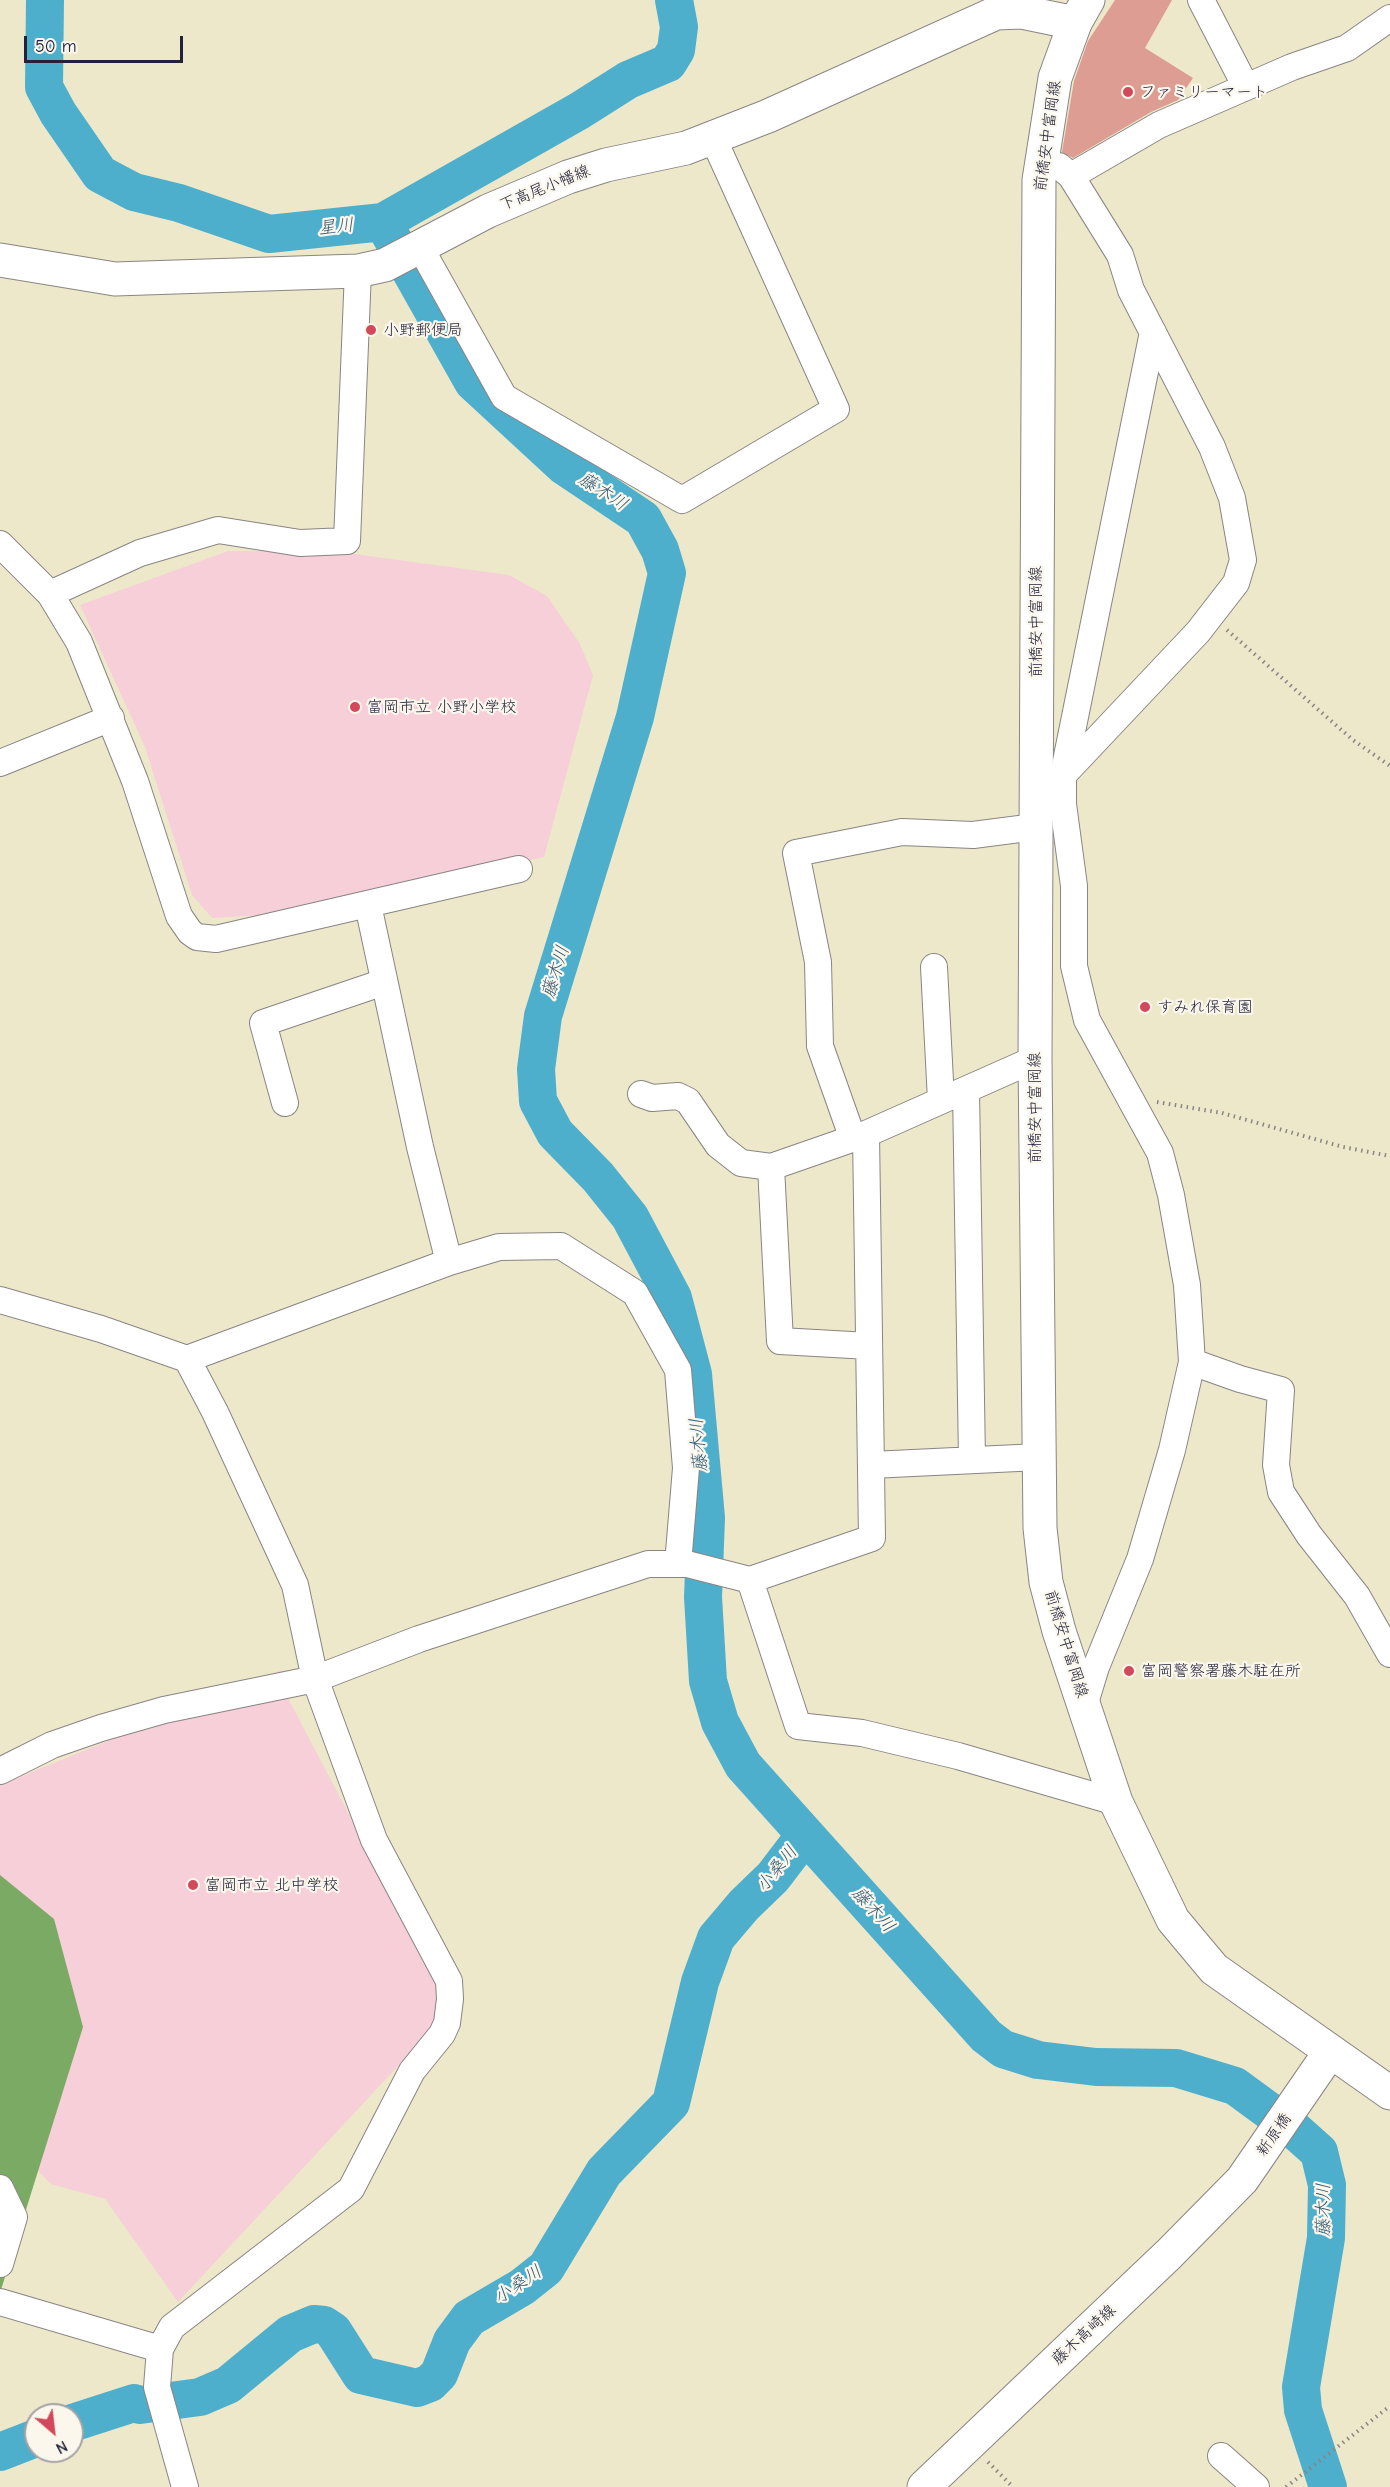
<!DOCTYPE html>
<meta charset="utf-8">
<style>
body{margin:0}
#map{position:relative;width:1390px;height:2487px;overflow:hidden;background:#eee8cb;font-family:"Comic Neue",sans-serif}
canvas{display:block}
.north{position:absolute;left:24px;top:2403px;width:60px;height:60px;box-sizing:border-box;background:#fbf7ec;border:2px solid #a4a2a5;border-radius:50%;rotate:152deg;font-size:16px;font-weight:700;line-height:24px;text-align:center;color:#22223b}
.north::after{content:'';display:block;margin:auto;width:21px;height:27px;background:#d1495b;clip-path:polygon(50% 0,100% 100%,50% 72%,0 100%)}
.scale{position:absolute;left:24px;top:36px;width:159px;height:27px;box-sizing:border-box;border:3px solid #22223b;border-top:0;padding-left:8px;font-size:18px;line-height:21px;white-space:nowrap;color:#22223b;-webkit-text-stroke:4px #fbf7ec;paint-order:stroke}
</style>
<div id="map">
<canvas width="1390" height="2487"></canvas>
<div class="north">N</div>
<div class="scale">50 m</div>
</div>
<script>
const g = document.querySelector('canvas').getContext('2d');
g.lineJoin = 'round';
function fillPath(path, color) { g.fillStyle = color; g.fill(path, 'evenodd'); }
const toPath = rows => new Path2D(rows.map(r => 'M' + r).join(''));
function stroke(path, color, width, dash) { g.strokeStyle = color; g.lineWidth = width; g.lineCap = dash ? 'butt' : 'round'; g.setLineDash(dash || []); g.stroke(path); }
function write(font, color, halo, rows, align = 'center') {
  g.font = font + ' "Comic Neue","Klee One",sans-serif'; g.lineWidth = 4.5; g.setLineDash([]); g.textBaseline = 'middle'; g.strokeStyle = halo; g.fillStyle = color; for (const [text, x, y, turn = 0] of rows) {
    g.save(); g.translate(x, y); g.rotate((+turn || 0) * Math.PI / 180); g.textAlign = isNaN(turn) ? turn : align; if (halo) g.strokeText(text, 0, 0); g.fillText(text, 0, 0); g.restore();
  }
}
fillPath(toPath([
 [228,551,332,551,509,575,547,596,580,644,593,675,544,857,266,915,212,918,192,895,145,747,80,605],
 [282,1670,289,1700,439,1986,440,2010,429,2033,178,2302,105,2199,51,2184,4,2137,0,2127,0,1785]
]), '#f6cfd8');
fillPath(toPath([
 [0,1875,54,1919,83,2027,0,2293]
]), '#7aaa64');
stroke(toPath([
 [45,0,44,87,58,113,100,174,134,192,179,203,269,234,383,222,579,111,628,80,668,63,676,50,679,27,674,0],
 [383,222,473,382,564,466,643,519,660,550,667,573,635,717,543,1016,536,1069,538,1101,555,1133,598,1177,630,1217,673,1298,693,1374,706,1518,703,1597,708,1681,720,1722,743,1765,986,2036,1003,2049,1038,2060,1096,2067,1176,2068,1235,2086,1291,2127,1319,2152,1327,2185,1326,2238,1301,2387,1303,2410,1328,2487],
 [72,2423,134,2403,140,2405,200,2397,228,2385,290,2334,314,2324,324,2325,333,2331,361,2375,417,2388,430,2383,439,2374,452,2341,469,2318,522,2287,546,2268,604,2172,671,2103,700,1982,716,1938,744,1905,773,1877,805,1835],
 [0,2452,36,2438]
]), '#4eafcd', 38);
fillPath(toPath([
 [1115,0,1172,0,1145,48,1193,78,1178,100,1151,112,1073,158,1062,152,1074,81,1088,41]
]), '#dd9d92');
const street = toPath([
 [1201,0,1246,87],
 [1059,166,1071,176,1159,125,1292,67,1347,48,1390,18],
 [420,247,504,397,682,500,836,409,713,138],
 [0,544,50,594,79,642,135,781,179,916,190,932,197,937,216,939,519,869],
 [50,594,140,553,218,530,300,543,347,541,358,271],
 [0,763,111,718],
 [1064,774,1198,632,1236,583,1243,560,1232,498,1212,447,1131,290,1120,255,1071,176],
 [934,967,941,1100],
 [966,1090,972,1460],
 [641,1094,652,1098,678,1096,688,1101,718,1145,741,1163,771,1167,866,1134],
 [285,1103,263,1023,384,982],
 [853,1139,820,1046,818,962,796,853,902,832,973,835,1035,827],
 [771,1167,780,1341,869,1346],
 [449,1262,499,1247,561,1246,635,1293,678,1370,686,1468,678,1564],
 [0,1300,101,1329,187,1359,449,1262,420,1147,368,905],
 [1192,1362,1240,1379,1281,1390,1276,1465,1281,1492,1309,1535,1357,1596,1390,1654],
 [871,1465,1039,1457],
 [750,1580,798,1726,862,1733,958,1756,1116,1802],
 [1085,1703,1096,1667,1140,1559,1172,1450,1192,1362,1187,1285,1171,1195,1160,1153,1087,1020,1074,966,1074,886,1063,804,1063,776,1153,332],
 [0,1771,52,1745,101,1728,164,1710,315,1679,419,1639,648,1564,687,1564,750,1580,872,1538,866,1134,1035,1059],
 [0,2188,14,2217,0,2264],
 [0,2302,160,2349],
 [1221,2456,1256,2487],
 [185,2487,157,2387,160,2349,172,2327,351,2189,412,2071,442,2034,447,2023,450,1999,449,1981,374,1840,315,1679,295,1585,215,1412,187,1359]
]);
const secondary = toPath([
 [0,260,115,279,358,271,385,265,488,211,568,177,606,165,686,148,768,116,996,13,1022,12,1075,23]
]);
const primary = toPath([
 [1088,0,1075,23,1055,78,1039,180,1035,1059,1040,1528,1046,1582,1059,1631,1116,1802,1173,1920,1214,1969,1390,2093],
 [924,2487,1169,2254,1242,2180,1330,2052]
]);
stroke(street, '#888583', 28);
stroke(secondary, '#888583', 35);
stroke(primary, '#888583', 35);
stroke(toPath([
 [1227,630,1353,740,1390,766],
 [1157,1102,1222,1113,1343,1147,1390,1156],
 [988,2462,1013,2487],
 [1286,2487,1390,2406]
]), '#888583', 4, [1.5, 4.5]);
stroke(street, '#fff', 26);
stroke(secondary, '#fff', 33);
stroke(primary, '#fff', 33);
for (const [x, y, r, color] of [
 [1128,92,6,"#d1495b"],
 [371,330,6,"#d1495b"],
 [355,707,6,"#d1495b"],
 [1145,1007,6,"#d1495b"],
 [1129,1671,6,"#d1495b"],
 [193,1885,6,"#d1495b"]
]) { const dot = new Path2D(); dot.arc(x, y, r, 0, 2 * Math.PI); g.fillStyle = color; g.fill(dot); stroke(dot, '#fbf7ec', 2); }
write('16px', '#22223b', '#fbf7ec', [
 ["ファミリーマート",1140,92],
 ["小野郵便局",383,330],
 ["富岡市立 小野小学校",367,707],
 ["すみれ保育園",1157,1007],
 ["富岡警察署藤木駐在所",1141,1671],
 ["富岡市立 北中学校",205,1885]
], 'left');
write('16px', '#22223b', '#fbf7ec', [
 ["前橋安中富岡線",1048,136,-82],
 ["下高尾小幡線",545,188,-22],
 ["前橋安中富岡線",1036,622,-90],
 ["前橋安中富岡線",1035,1108,-90],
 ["前橋安中富岡線",1066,1644,73],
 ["新原橋",1274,2135,-55],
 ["藤木高崎線",1084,2335,-43]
]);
write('italic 18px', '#345a75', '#fbf7ec', [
 ["星川",336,227,-6],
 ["藤木川",603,492,33],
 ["藤木川",556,972,-73],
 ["藤木川",699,1445,-95],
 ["小桑川",777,1869,-51],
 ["藤木川",873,1910,48],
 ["藤木川",1324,2210,-90],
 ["小桑川",518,2285,-34]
]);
</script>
